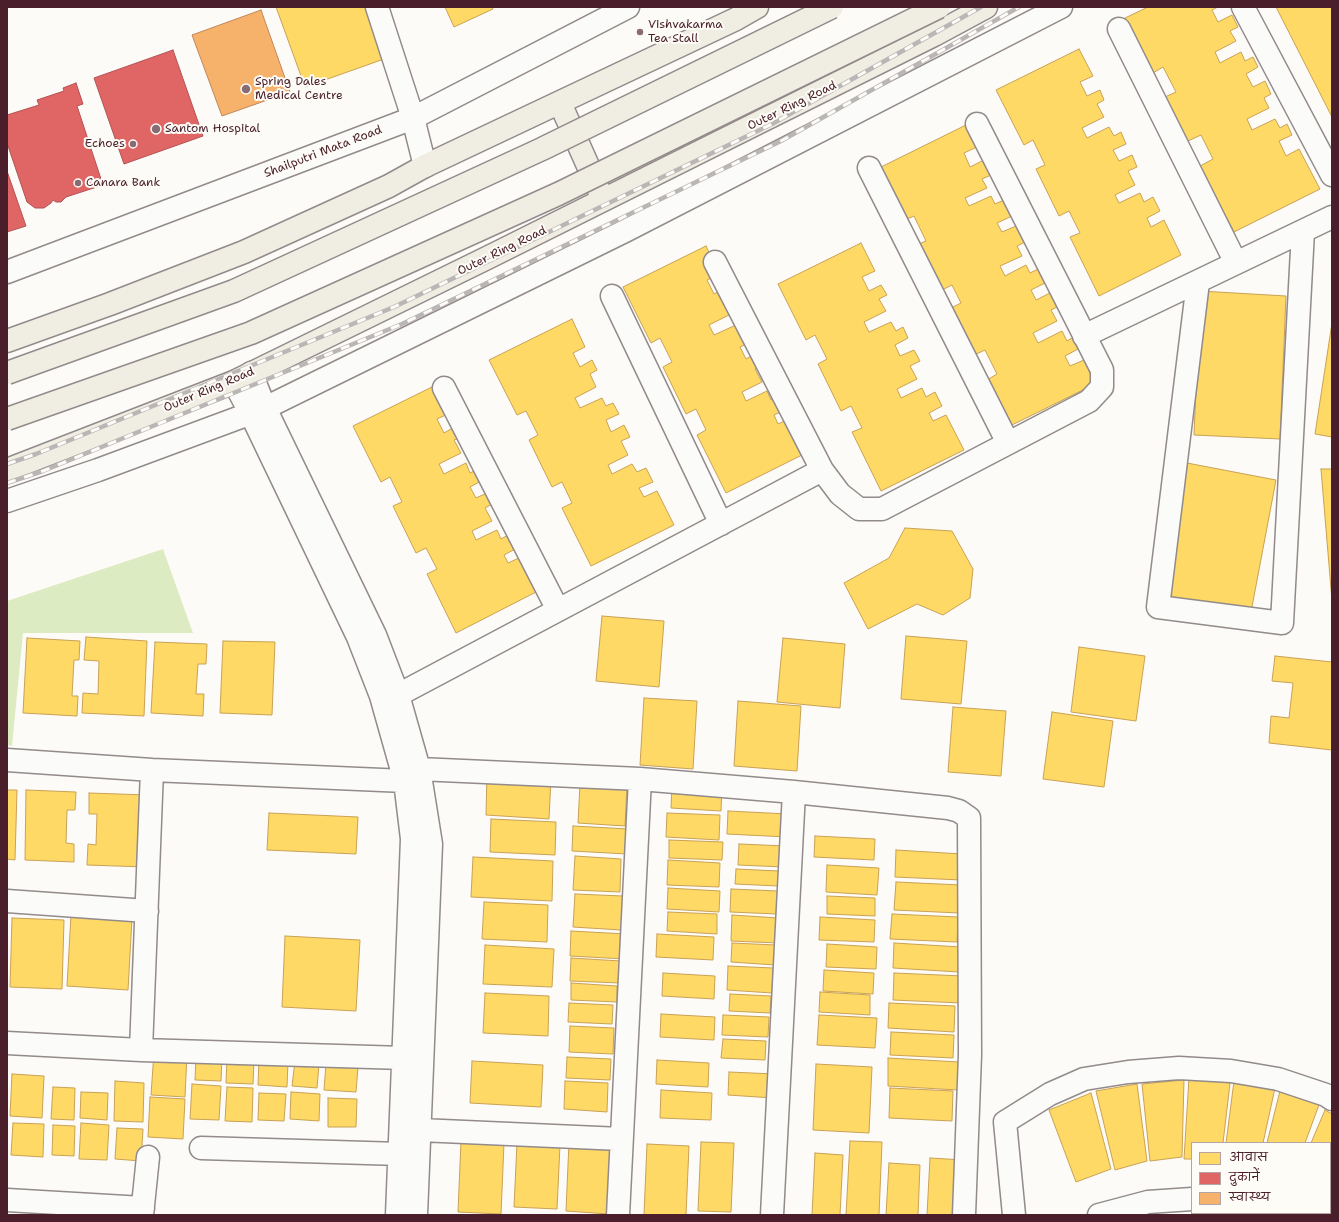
<!DOCTYPE html>
<meta charset="utf-8">
<style>
body{margin:0}
#map{position:relative;width:1339px;height:1222px;overflow:hidden;background:#fcfbf8;font-family:"Shantell Sans","Playpen Sans Deva",sans-serif}
canvas{display:block}
.frame{position:absolute;inset:0;border:8px solid #4a1f2b;pointer-events:none}
.legend{position:absolute;left:1191px;top:1142px;width:140px;height:72px;box-sizing:border-box;background:#fdfcf7;border:1px solid #b5a4a5;margin:0;padding:5px 7px;list-style:none;font-size:12px;color:#4a1f2b}
.legend li{display:flex;align-items:center;gap:8px;height:20px}
.legend b{width:20px;border:1px solid #b5a4a5}
</style>
<div id="map">
<canvas width="1339" height="1222"></canvas>
<div class="frame"></div>
<ul class="legend">
<li><b style="height:11px;background:#ffd966"></b>आवास</li>
<li><b style="height:11px;background:#e06666"></b>दुकानें</li>
<li><b style="height:11px;background:#f6b26b"></b>स्वास्थ्य</li>
</ul>
</div>
<script>
const g = document.querySelector('canvas').getContext('2d');
g.lineJoin = 'round';
function fillPath(path, color) { g.fillStyle = color; g.fill(path, 'evenodd'); }
const toPath = rows => new Path2D(rows.map(r => 'M' + r).join(''));
function stroke(path, color, width, dash) { g.strokeStyle = color; g.lineWidth = width; g.lineCap = dash ? 'butt' : 'round'; g.setLineDash(dash || []); g.stroke(path); }
function write(font, color, halo, rows, align = 'center') {
  g.font = font + ' "Shantell Sans",sans-serif'; g.lineWidth = 4; g.setLineDash([]); g.textBaseline = 'middle'; g.strokeStyle = halo; g.fillStyle = color; for (const [text, x, y, turn = 0] of rows) {
    g.save(); g.translate(x, y); g.rotate((+turn || 0) * Math.PI / 180); g.textAlign = isNaN(turn) ? turn : align; if (halo) g.strokeText(text, 0, 0); g.fillText(text, 0, 0); g.restore();
  }
}
fillPath(toPath([
 [163,549,193,633,23,633,12,746,7,745,7,601]
]), '#ddebc2');
const homes = toPath([
 [276,7,365,7,384,59,305,87,276,7],
 [445,7,492,7,493,9,454,27,445,7],
 [1148,7,1218,7,1212,10,1218,22,1232,15,1238,27,1230,31,1236,41,1215,52,1220,63,1241,52,1245,61,1253,57,1258,67,1246,74,1253,87,1265,81,1271,94,1264,98,1269,108,1247,119,1252,130,1275,119,1280,128,1287,124,1292,135,1279,141,1286,156,1299,149,1320,189,1234,232,1200,166,1213,159,1201,135,1188,141,1165,97,1176,92,1163,67,1153,73,1125,18,1148,7],
 [1276,7,1332,7,1332,117,1276,7],
 [1079,49,1093,76,1080,82,1087,96,1100,90,1104,100,1097,104,1104,117,1082,128,1087,138,1109,127,1114,136,1121,132,1126,144,1113,150,1119,161,1132,155,1137,167,1128,171,1135,185,1115,195,1119,203,1140,193,1144,202,1153,197,1160,211,1147,218,1151,227,1164,220,1181,255,1099,296,1070,237,1080,233,1069,211,1059,216,1036,169,1045,165,1033,140,1024,145,996,90,1079,49],
 [966,125,977,147,964,153,970,167,984,160,991,175,982,179,987,188,965,198,969,206,991,196,995,204,1004,200,1012,216,997,223,1002,232,1016,226,1025,242,1017,246,1022,256,1000,266,1005,276,1026,265,1030,273,1038,269,1045,283,1031,290,1036,300,1050,293,1057,307,1051,310,1057,321,1033,333,1038,343,1062,331,1067,341,1072,338,1078,349,1065,356,1070,366,1084,360,1095,384,1010,426,987,380,997,374,985,350,974,355,951,308,961,303,952,285,942,290,919,244,926,241,914,216,907,219,881,167,966,125],
 [861,243,875,271,862,277,869,291,881,285,887,295,879,299,886,311,864,322,869,332,891,322,896,331,903,327,908,338,895,345,900,356,914,350,920,361,910,366,917,379,897,389,901,398,922,388,926,397,935,392,942,406,929,413,933,421,946,415,964,450,881,491,852,432,862,428,851,406,841,411,818,364,827,359,815,335,806,340,778,284,861,243],
 [706,246,719,274,707,280,714,294,727,287,731,314,709,325,714,335,736,325,753,341,740,347,746,359,758,352,764,364,755,369,762,382,742,392,746,401,767,391,771,400,780,395,787,409,774,415,778,424,791,418,808,452,726,493,697,435,706,430,696,409,686,414,663,367,672,362,660,338,651,343,623,287,706,246],
 [1200,291,1286,296,1280,439,1194,435,1200,291],
 [572,319,585,347,573,353,580,367,592,360,597,370,590,374,596,387,575,398,580,408,602,398,606,406,613,403,619,414,606,420,611,432,624,425,630,437,621,441,628,455,608,465,612,474,632,464,637,472,646,468,653,482,639,488,644,497,657,491,674,525,591,566,562,508,572,503,562,482,552,487,529,440,538,435,526,411,517,415,489,360,572,319],
 [1332,323,1332,437,1315,434,1332,323],
 [436,385,450,413,437,419,444,433,456,426,462,437,454,440,461,453,439,464,444,474,466,463,470,473,478,469,483,480,470,487,476,498,489,492,494,503,485,508,492,521,472,531,476,540,497,530,501,539,510,534,517,548,504,555,508,563,521,557,538,591,456,633,427,574,437,569,426,548,416,553,393,506,402,502,390,477,381,482,353,426,436,385],
 [1187,463,1276,480,1251,612,1162,595,1187,463],
 [1321,469,1332,469,1332,601,1321,469],
 [905,528,952,531,973,569,970,598,943,615,917,604,868,629,844,583,889,558,905,528],
 [602,616,664,621,659,687,596,681,602,616],
 [906,636,967,641,961,704,901,699,906,636],
 [86,637,147,641,144,716,82,713,83,693,98,694,99,661,84,660,86,637],
 [27,638,80,641,79,660,74,660,72,696,78,696,77,716,23,713,27,638],
 [783,638,845,644,840,708,777,702,783,638],
 [223,641,275,642,272,715,220,713,223,641],
 [155,642,207,644,206,664,198,664,196,694,204,694,203,716,151,713,155,642],
 [1079,647,1145,656,1136,721,1071,712,1079,647],
 [1275,656,1332,662,1332,750,1269,743,1271,716,1289,718,1293,683,1272,681,1275,656],
 [644,698,697,701,693,769,640,765,644,698],
 [738,701,801,706,797,771,734,766,738,701],
 [953,707,1006,711,1001,776,948,772,953,707],
 [1052,712,1113,721,1104,787,1043,779,1052,712],
 [487,775,551,778,549,819,486,815,487,775],
 [580,784,627,786,625,826,578,823,580,784],
 [672,784,722,787,721,811,671,808,672,784],
 [7,790,17,790,15,860,7,859,7,790],
 [26,790,76,792,75,810,67,810,66,843,74,844,74,862,25,860,26,790],
 [89,793,148,795,146,867,87,865,88,844,96,845,97,814,89,814,89,793],
 [728,811,788,814,787,837,727,834,728,811],
 [269,813,358,817,356,854,267,850,269,813],
 [667,813,720,815,719,840,666,837,667,813],
 [491,819,556,822,555,855,490,852,491,819],
 [573,826,629,829,627,854,572,851,573,826],
 [815,836,875,839,874,860,814,857,815,836],
 [669,840,723,842,722,860,669,858,669,840],
 [739,844,786,846,784,867,738,865,739,844],
 [896,850,962,854,961,880,895,877,896,850],
 [575,856,621,859,620,892,573,890,575,856],
 [473,857,553,861,552,901,471,897,473,857],
 [668,860,720,863,719,887,667,885,668,860],
 [827,865,879,868,877,895,826,892,827,865],
 [736,869,779,871,778,886,735,884,736,869],
 [896,882,961,885,959,913,894,910,896,882],
 [668,888,720,891,719,912,667,909,668,888],
 [731,889,778,891,777,914,730,912,731,889],
 [575,894,623,896,621,930,573,927,575,894],
 [827,896,875,898,875,916,827,914,827,896],
 [484,902,548,905,547,942,482,939,484,902],
 [668,912,717,914,717,934,667,931,668,912],
 [892,914,958,917,957,942,890,939,892,914],
 [71,915,132,919,128,990,67,986,71,915],
 [732,915,779,918,778,943,731,941,732,915],
 [820,917,875,920,874,942,819,940,820,917],
 [12,918,64,920,62,989,10,987,12,918],
 [571,931,626,934,625,959,570,956,571,931],
 [657,934,714,937,713,960,656,957,657,934],
 [285,936,360,940,356,1011,282,1007,285,936],
 [732,943,776,945,775,965,731,962,732,943],
 [894,943,961,947,959,972,893,968,894,943],
 [827,944,877,947,876,969,826,967,827,944],
 [485,945,554,949,552,987,483,984,485,945],
 [571,958,621,961,620,983,570,981,571,958],
 [728,966,773,968,772,993,727,990,728,966],
 [824,970,874,973,873,994,823,991,824,970],
 [663,973,715,976,714,999,662,996,663,973],
 [894,973,963,976,961,1003,893,1000,894,973],
 [571,983,617,986,617,1002,571,1000,571,983],
 [820,992,870,995,870,1015,819,1012,820,992],
 [485,993,549,996,548,1036,483,1033,485,993],
 [730,994,771,996,770,1013,729,1011,730,994],
 [569,1003,613,1005,612,1024,568,1022,569,1003],
 [889,1003,955,1006,954,1032,888,1028,889,1003],
 [661,1014,715,1017,714,1040,660,1037,661,1014],
 [723,1015,769,1017,768,1037,722,1035,723,1015],
 [819,1015,877,1018,875,1048,817,1045,819,1015],
 [570,1026,614,1028,613,1054,569,1052,570,1026],
 [891,1032,954,1035,953,1058,890,1055,891,1032],
 [723,1039,766,1041,765,1060,721,1058,723,1039],
 [154,1052,187,1054,185,1097,151,1095,154,1052],
 [196,1056,222,1057,221,1081,195,1080,196,1056],
 [567,1057,611,1059,610,1080,566,1078,567,1057],
 [227,1058,254,1059,253,1084,226,1083,227,1058],
 [888,1058,959,1062,958,1090,888,1086,888,1058],
 [259,1060,288,1062,287,1087,258,1085,259,1060],
 [657,1060,709,1063,708,1087,656,1084,657,1060],
 [295,1061,319,1064,317,1088,292,1086,295,1061],
 [472,1061,543,1065,541,1107,470,1103,472,1061],
 [326,1064,358,1067,356,1092,324,1090,326,1064],
 [816,1064,872,1067,869,1133,813,1130,816,1064],
 [729,1072,775,1074,773,1098,728,1095,729,1072],
 [12,1074,44,1076,42,1118,10,1116,12,1074],
 [1189,1078,1230,1083,1223,1143,1192,1143,1192,1159,1184,1159,1189,1078],
 [1184,1080,1182,1157,1150,1161,1142,1084,1184,1080],
 [115,1081,144,1083,143,1122,114,1121,115,1081],
 [565,1081,608,1083,607,1112,564,1109,565,1081],
 [1234,1081,1275,1088,1263,1143,1226,1143,1234,1081],
 [192,1084,221,1086,219,1120,190,1119,192,1084],
 [1137,1084,1147,1161,1115,1170,1096,1091,1137,1084],
 [53,1087,75,1088,74,1120,51,1119,53,1087],
 [227,1087,253,1088,252,1122,225,1121,227,1087],
 [890,1088,953,1091,952,1121,889,1118,890,1088],
 [661,1090,712,1093,711,1120,660,1118,661,1090],
 [1280,1091,1320,1102,1305,1143,1267,1143,1280,1091],
 [81,1092,108,1093,107,1120,80,1118,81,1092],
 [291,1092,320,1094,319,1121,290,1119,291,1092],
 [259,1093,286,1094,284,1121,258,1120,259,1093],
 [1091,1093,1111,1169,1076,1182,1049,1110,1091,1093],
 [150,1097,185,1099,183,1139,148,1137,150,1097],
 [328,1098,357,1099,356,1127,328,1127,328,1098],
 [1325,1110,1332,1114,1332,1179,1330,1183,1330,1143,1311,1143,1325,1110],
 [13,1123,44,1124,43,1157,11,1155,13,1123],
 [81,1123,109,1125,107,1160,79,1159,81,1123],
 [53,1125,75,1126,74,1156,52,1155,53,1125],
 [117,1128,143,1129,141,1161,115,1159,117,1128],
 [461,1141,504,1143,501,1214,458,1212,461,1141],
 [850,1141,882,1142,879,1215,846,1215,850,1141],
 [569,1142,612,1145,609,1214,566,1211,569,1142],
 [701,1142,734,1143,731,1212,698,1211,701,1142],
 [517,1143,560,1145,557,1209,514,1207,517,1143],
 [647,1144,689,1146,686,1215,644,1215,647,1144],
 [815,1153,843,1155,840,1215,812,1215,815,1153],
 [930,1158,964,1160,962,1215,927,1215,930,1158],
 [889,1163,920,1165,918,1215,886,1215,889,1163]
]);
fillPath(homes, '#ffd966');
stroke(homes, '#c9a154', 1);
const shops = toPath([
 [173,50,203,136,124,164,94,78,173,50],
 [76,83,83,104,77,106,103,185,66,197,61,202,56,202,53,200,51,203,44,208,35,208,27,202,7,143,7,115,39,105,37,100,64,91,63,88,76,83],
 [7,171,26,226,7,232,7,171]
]);
fillPath(shops, '#e06666');
stroke(shops, '#b35154', 1);
const health = toPath([
 [261,10,290,92,222,116,192,35,261,10]
]);
fillPath(health, '#f6b26b');
stroke(health, '#c28658', 1);
const minor = toPath([
 [377,7,413,118,425,166],
 [1243,7,1332,175],
 [1119,29,1236,263],
 [869,168,1008,443],
 [715,262,822,470,840,494,859,509,882,509,1089,401,1102,387,1102,370,977,124],
 [7,272,413,118,628,7],
 [1198,282,1158,607,1282,623,1303,231],
 [612,296,721,524],
 [1084,336,1332,217],
 [251,373,265,408,375,635,398,695,419,769,431,844,416,1215],
 [234,382,251,414,358,637,381,696,405,781,412,839,397,1215],
 [444,388,558,610],
 [7,501,98,470,265,408,625,231,1061,7],
 [398,695,822,470],
 [7,760,152,770,405,781],
 [419,769,640,779,794,792,948,808,959,811,969,818,970,1055,964,1215],
 [7,901,147,911],
 [7,1043,141,1050,404,1058],
 [141,1050,152,770],
 [420,1130,621,1139],
 [201,1148,400,1154],
 [7,1200,143,1208],
 [1272,1213,1276,1215],
 [142,1215,148,1157],
 [618,1215,640,779],
 [772,1215,794,792],
 [1014,1215,1005,1122,1050,1094,1084,1079,1128,1072,1179,1068,1231,1071,1278,1079,1326,1095,1332,1099],
 [1099,1215,1148,1202,1192,1199]
]);
const major = toPath([
 [560,103,601,195],
 [7,341,110,304,244,252,389,186,425,166,736,19,757,7],
 [7,470,234,382,489,257,934,35,986,7]
]);
stroke(minor, '#928a8b', 25);
stroke(major, '#928a8b', 25);
stroke(minor, '#fbfbf9', 22);
stroke(major, '#f0ede2', 22);
const rail = toPath([
 [7,464,36,454,394,307,772,124,981,7],
 [7,483,43,471,402,324,781,141,1019,7]
]);
stroke(rail, '#bbb6b6', 4.5);
stroke(rail, '#fdfcf7', 3, [9]);
const highwayBridge = toPath([
 [7,373,234,291,542,149,832,7],
 [7,419,251,333,558,194,939,7]
]);
stroke(highwayBridge, '#928a8b', 25, []);
stroke(highwayBridge, '#f0ede2', 22);
for (const [x, y, r, color] of [
 [640,32,4,"#886c73"],
 [246,89,5,"#886c73"],
 [156,129,5,"#886c73"],
 [133,144,4,"#886c73"],
 [78,183,4,"#886c73"]
]) { const dot = new Path2D(); dot.arc(x, y, r, 0, 2 * Math.PI); g.fillStyle = color; g.fill(dot); stroke(dot, '#fdfcf7', 1.5); }
write('12px', '#4a1f2b', '#fdfcf7', [
 ["Vishvakarma",648,25],
 ["Tea Stall",648,39],
 ["Spring Dales",255,82],
 ["Medical Centre",255,96],
 ["Santom Hospital",165,129],
 ["Echoes",125,144,"right"],
 ["Canara Bank",86,183]
], 'left');
write('12px', '#4a1f2b', '#fdfcf7', [
 ["Outer Ring Road",792,106,-26],
 ["Shailputri Mata Road",323,152,-21],
 ["Outer Ring Road",502,251,-26],
 ["Outer Ring Road",209,390,-23]
]);
</script>
